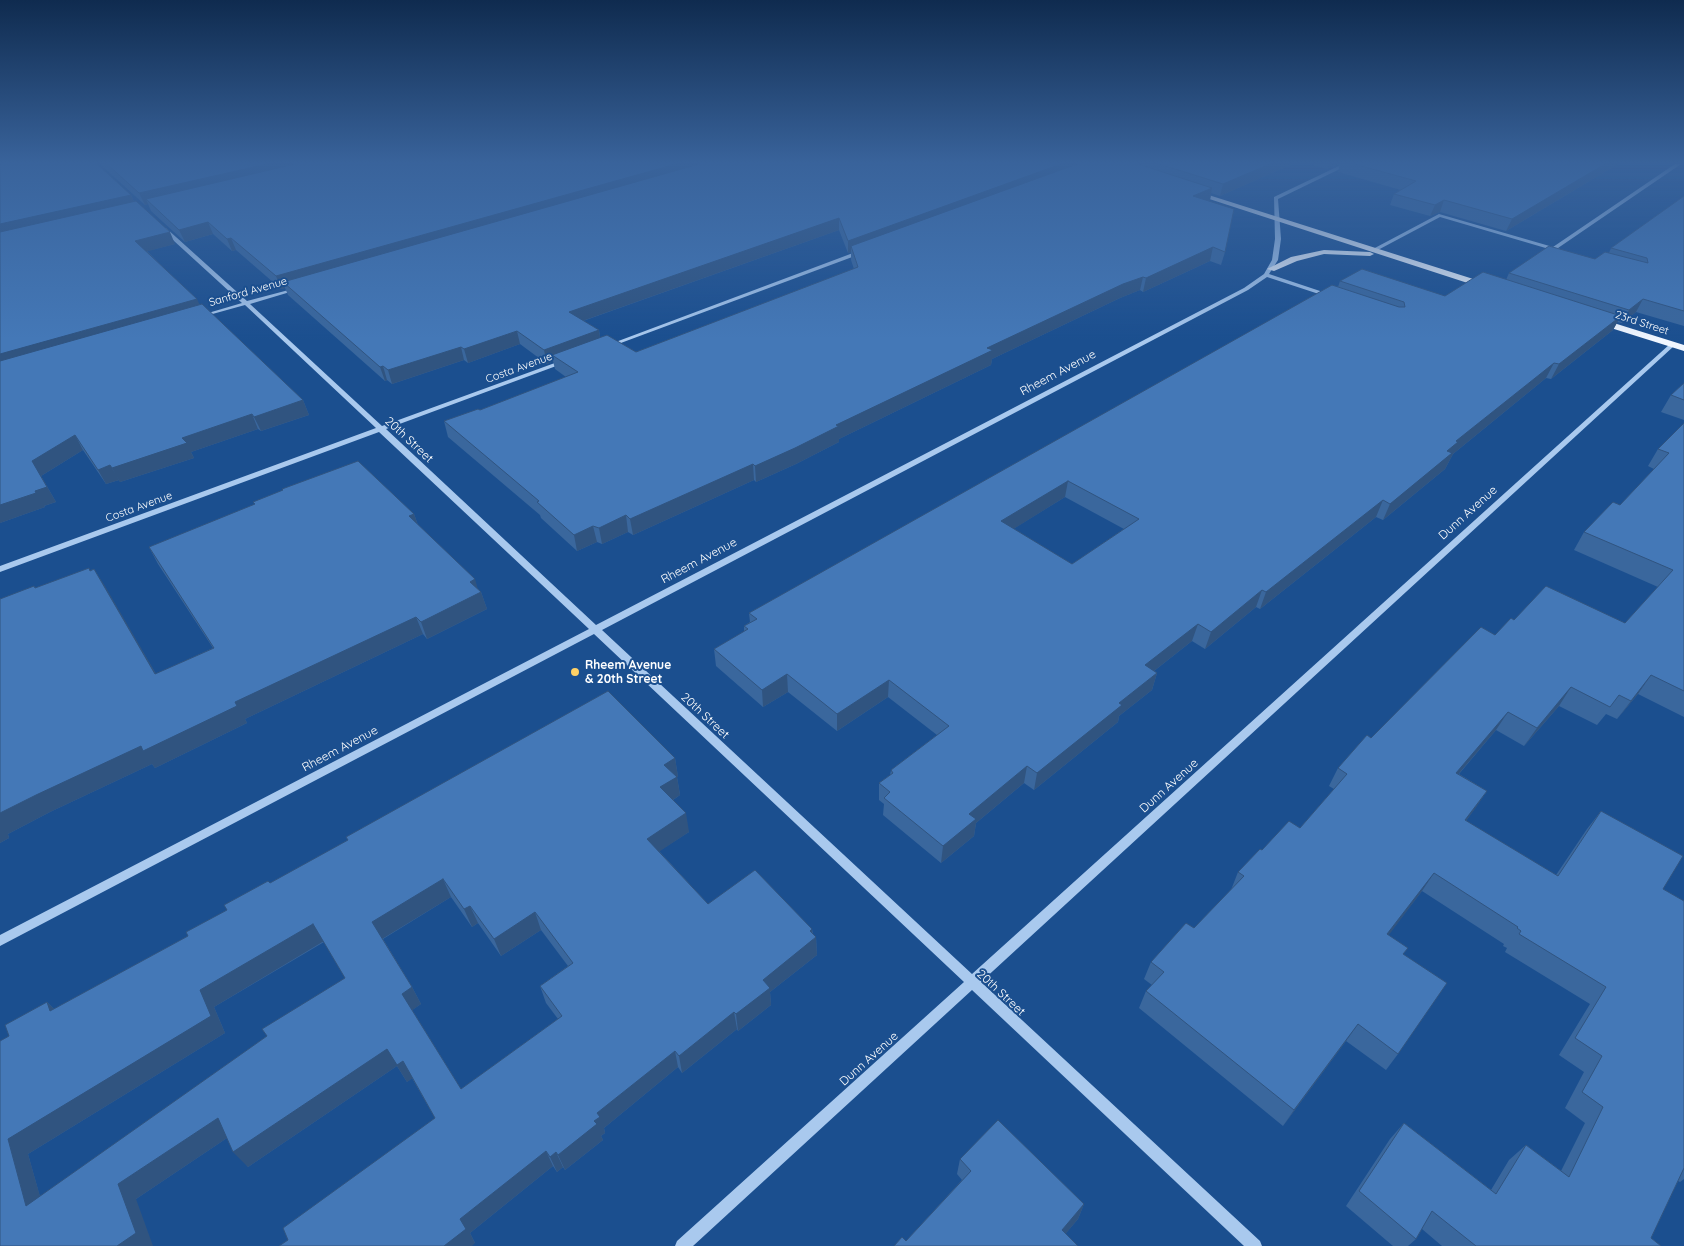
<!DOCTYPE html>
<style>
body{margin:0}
canvas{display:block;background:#1b4f8f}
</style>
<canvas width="1684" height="1246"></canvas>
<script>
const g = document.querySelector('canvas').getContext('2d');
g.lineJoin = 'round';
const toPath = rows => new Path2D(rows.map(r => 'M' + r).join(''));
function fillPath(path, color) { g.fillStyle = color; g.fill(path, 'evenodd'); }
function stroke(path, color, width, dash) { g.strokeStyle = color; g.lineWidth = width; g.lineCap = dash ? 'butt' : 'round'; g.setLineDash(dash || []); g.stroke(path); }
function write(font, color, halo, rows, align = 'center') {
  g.font = font + ' Quicksand,sans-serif'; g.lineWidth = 4; g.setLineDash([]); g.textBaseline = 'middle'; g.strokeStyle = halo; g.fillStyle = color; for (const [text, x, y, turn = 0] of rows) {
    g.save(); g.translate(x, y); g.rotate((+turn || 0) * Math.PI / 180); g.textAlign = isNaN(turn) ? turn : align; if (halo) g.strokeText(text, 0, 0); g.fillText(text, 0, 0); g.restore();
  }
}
fillPath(toPath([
 [1343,164,1350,164,1278,199,1281,239,1278,260,1269,274,1332,295,1332,297,1328,297,1267,277,1248,290,602,630,972,974,1670,344,1674,344,1674,346,981,982,1260,1241,1262,1246,1244,1246,972,990,693,1246,675,1246,677,1241,964,982,594,634,0,946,0,935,589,629,379,432,0,572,0,566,376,428,245,305,198,318,198,316,242,303,162,230,162,228,166,228,247,301,300,287,300,289,250,304,382,426,563,360,567,360,567,362,386,429,596,625,1244,288,1264,274,1272,260,1275,239,1274,197,1343,164],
 [1675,164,1681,164,1558,248,1560,249,1560,251,1548,252,1547,251,1549,249,1440,217,1376,251,1371,250,1439,214,1553,247,1675,164],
 [861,250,863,251,863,253,610,347,605,346,861,250]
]), '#a9c9ee');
fillPath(toPath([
 [1196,191,1489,284,1490,286,1483,288,1194,194,1194,192,1196,191],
 [1324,250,1370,252,1374,254,1370,256,1324,254,1297,261,1274,271,1267,269,1291,257,1324,250],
 [1595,319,1601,319,1684,345,1684,351,1595,323,1595,319]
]), '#f0f6ff');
fillPath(toPath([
 [100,164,1292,164,1220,196,1211,193,1210,200,1208,201,1225,252,1221,265,1210,261,1143,292,1140,290,1120,298,992,359,991,365,839,439,839,442,796,464,756,482,754,480,633,535,628,532,602,544,597,542,577,551,541,518,540,515,448,437,444,421,480,410,566,377,555,369,553,361,547,364,520,344,468,363,464,360,392,384,387,380,385,381,288,295,285,288,281,289,236,250,232,251,213,234,185,242,151,211,148,204,145,205],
 [839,230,848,253,851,252,851,260,854,269,636,352,600,337,599,330,583,321],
 [1310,164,1338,164,1327,169],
 [1340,164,1618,164,1506,231,1440,212,1430,216,1390,205,1394,194,1401,190,1338,172],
 [131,195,134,202,175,244,147,251,200,305,303,400,309,415,261,431,258,429,191,452,194,458,120,482,119,480,106,484,83,450,41,476,56,502,44,506,45,507,0,523],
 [1684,196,1684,326,1636,312,1622,323,1617,322,1613,330,1551,379,1546,378,1453,454,1445,469,1383,520,1376,517,1260,609,1256,607,1205,649,1192,641,1154,671,1157,673,1152,690,1119,716,1118,722,1034,790,1024,783,976,823,974,836,941,863,883,815,884,804,879,800,879,783,890,775,891,770,937,735,888,697,837,731,788,692,763,707,716,666,714,649,744,632,744,626,750,622,749,613,1338,287,1340,281,1445,296,1506,280,1509,273,1595,259,1609,253,1611,248],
 [1065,497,1124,529,1072,564,1013,529],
 [1684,383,1684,420,1661,412,1671,395],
 [1684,423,1684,717,1638,694,1617,719,1606,714,1597,725,1559,706,1524,746,1496,730,1459,774,1487,791,1466,821,1556,875,1587,829,1601,811,1663,889,1684,901,1684,1179,1680,1182,1678,1181,1651,1238,1661,1246,1442,1246,1422,1229,1416,1239,1408,1246,1393,1246,1346,1206,1390,1139,1404,1123,1491,1190,1509,1160,1526,1145,1561,1171,1585,1123,1565,1108,1584,1072,1559,1055,1590,1004,1505,952,1507,948,1503,946,1504,944,1422,891,1388,935,1404,954,1398,1054,1386,1070,1346,1041,1283,1126,1139,1008,1146,991,1152,985,1144,979,1151,962,1194,928,1231,890,1238,872,1262,850,1300,828,1334,789,1329,786,1338,768,1371,738,1495,635,1514,620,1625,623,1658,587,1574,550,1584,532,1620,505,1654,469,1648,466,1658,449],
 [253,502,414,514,418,525,481,592,487,609,427,639,423,634,245,719,247,723,155,768,152,764,50,812,8,834,9,838,0,843,0,599,94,569,156,674,213,648,158,564,149,547,255,505],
 [675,758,678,777,677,777,680,795,673,800,689,832,659,851,708,904,812,929,813,934,816,937,817,955,770,992,771,1005,738,1031,737,1029,682,1073,678,1067,604,1128,605,1133,601,1136,603,1140,565,1170,563,1167,557,1172,553,1166,470,1233,475,1243,288,1240,435,1118,412,1078,407,1082,397,1066,248,1167,227,1138,136,1199,0,1246,9,1036,47,1002,54,1009,188,936,270,883],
 [451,897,472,927,478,923,501,956,541,930,568,966,540,986,546,1003,558,1019,461,1089,412,1010,421,1004,412,987,383,939],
 [324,942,345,978,267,1036,40,1197,28,1154,225,1033,214,1007],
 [960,1159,1084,1204,1078,1219,1066,1233,906,1241,962,1180,957,1174]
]), '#3a679d');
fillPath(toPath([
 [267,164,319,164,146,199,148,204,145,205,139,193],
 [676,164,716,164,283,282,285,288,281,289,276,276],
 [1061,164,1090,164,851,246,851,252,848,253,848,241],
 [1270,164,1292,164,1220,196,1223,184],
 [1329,164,1338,164,1327,169],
 [1605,164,1618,164,1506,231,1512,219],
 [1212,188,1210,200,1190,209,1193,196],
 [131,195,136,207,0,238,0,224],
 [1444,200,1440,212,1430,216,1435,205],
 [839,218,839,230,571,325,569,312],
 [208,222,213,234,185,242,179,230],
 [170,232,175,244,141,253,135,241],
 [231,238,236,250,232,251,227,239],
 [1213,247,1210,261,1143,292,1146,278],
 [1143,277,1140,290,1120,298,992,359,991,365,839,439,839,442,796,464,756,482,755,466,987,348,1123,284],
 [197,299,203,312,0,370,0,354],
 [1643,299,1636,312,1622,323,1629,310],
 [1621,316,1613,330,1551,379,1559,364],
 [599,330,601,344,552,355,553,361,547,364,544,350],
 [517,331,520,344,468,363,464,349],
 [461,347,464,360,392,384,388,370],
 [1554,363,1546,378,1453,454,1445,469,1383,520,1390,504,1456,441],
 [383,366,387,380,385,381,380,367],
 [303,400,309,415,261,431,254,417],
 [252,414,258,429,191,452,194,458,120,482,112,468,182,438],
 [75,435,83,450,41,476,56,502,44,506,45,507,0,523,0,505,35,491,32,461],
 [753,464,754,480,633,535,630,519],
 [110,465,119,480,106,484,98,470],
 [1068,481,1065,497,999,538,1001,521],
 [1383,500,1376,517,1260,609,1266,592],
 [414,514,420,531,409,516],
 [626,515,628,532,602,544,599,528],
 [593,526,597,542,577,551,574,535],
 [94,569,105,586,166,691,155,674],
 [475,579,479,593,481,592,487,609,427,639,421,622,470,582],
 [1262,590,1256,607,1205,649,1211,632],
 [416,617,423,634,245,719,247,723,155,768,152,764,50,812,8,834,9,838,0,843,0,813,36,795],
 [1198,624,1192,641,1140,682,1145,665],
 [1157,673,1152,690,1119,716,1118,722,1034,790,1037,773,1119,703],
 [787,674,788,692,763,707,762,690],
 [1651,675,1638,694,1617,719,1631,701],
 [889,680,888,697,837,731,837,714],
 [1571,687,1559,706,1524,746,1537,728],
 [1508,712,1496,730,1444,791,1456,773],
 [675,758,678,777,677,777,680,795,664,806,660,787,664,765],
 [1027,766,1024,783,976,823,974,836,941,863,943,846,969,814],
 [1487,791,1475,809,1453,838,1465,820],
 [686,813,689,832,651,857,647,839],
 [1434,873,1422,891,1376,952,1387,934],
 [443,879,451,897,382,939,372,922],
 [470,906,478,923,472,927,464,909],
 [535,912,541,930,501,956,494,939],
 [313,924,324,941,214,1007,225,1033,28,1154,47,1221,26,1206,8,1139,200,990],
 [812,929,813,940,816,937,817,955,770,992,771,1005,738,1031,736,1014,763,980],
 [412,987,421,1004,411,1011,402,994],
 [47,1002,64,1019,50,1011],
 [734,1012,737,1029,682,1073,679,1056],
 [1358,1024,1346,1041,1283,1126,1294,1110],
 [387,1049,403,1061,413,1078,407,1082,397,1066,248,1167,233,1152],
 [675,1051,678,1067,604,1128,605,1133,601,1136,603,1140,565,1170,558,1155,597,1113],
 [218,1118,233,1134,136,1199,153,1246,117,1246,118,1184],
 [546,1151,553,1166,470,1233,475,1243,472,1246,444,1246,460,1219],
 [556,1152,563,1167,557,1172,550,1157],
 [1084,1204,1078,1219,1057,1244,1062,1230]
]), '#305480');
const building = toPath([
 [0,164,97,164,131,195,0,224,0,164],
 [107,164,267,164,139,193,107,164],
 [295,164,676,164,276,276,231,238,227,239,208,222,179,230,146,199,295,164],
 [699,164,1061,164,848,241,839,218,569,312,599,330,544,350,517,331,464,349,461,347,388,370,383,366,380,367,283,282,699,164],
 [1077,164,1138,164,1212,188,1193,196,1234,209,1225,252,1213,247,1146,278,1143,277,1123,284,987,348,993,350,836,425,839,426,795,448,755,466,753,464,630,519,626,515,599,528,593,526,574,535,537,502,539,501,444,421,478,409,480,410,578,372,552,355,607,335,636,352,858,267,851,246,1077,164],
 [1159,164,1270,164,1223,184,1159,164],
 [1354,164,1605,164,1512,219,1444,200,1435,205,1394,194,1416,181,1354,164],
 [1684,196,1684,311,1643,299,1629,310,1509,273,1549,246,1595,259,1605,252,1648,263,1647,258,1611,248,1684,196],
 [136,201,170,232,135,241,197,299,0,354,0,232,136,201],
 [1362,269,1445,296,1483,272,1621,316,1559,364,1554,363,1456,441,1458,442,1447,451,1452,453,1390,504,1383,500,1266,592,1262,590,1211,632,1198,624,1145,665,1157,673,1119,703,1122,705,1037,773,1027,766,969,814,976,819,943,846,884,798,890,792,879,783,893,773,891,770,949,726,889,680,837,714,787,674,762,690,714,649,748,629,744,626,757,619,749,613,1332,285,1399,307,1405,307,1404,302,1340,281,1362,269],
 [1068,481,1139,519,1072,564,1001,521,1068,481],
 [202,304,303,400,254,417,252,414,182,438,187,443,112,468,110,465,98,470,75,435,32,461,47,487,35,491,36,493,0,505,0,361,202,304],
 [1684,383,1684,400,1671,395,1684,383],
 [1684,423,1684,691,1651,675,1631,701,1619,695,1610,707,1571,687,1537,728,1508,712,1456,773,1487,791,1465,820,1558,876,1601,811,1683,856,1663,889,1684,901,1684,1168,1651,1238,1661,1246,1476,1246,1432,1211,1416,1239,1359,1191,1404,1123,1496,1194,1526,1145,1569,1177,1603,1107,1582,1092,1602,1056,1575,1038,1606,987,1519,934,1521,931,1517,928,1518,927,1434,873,1387,934,1408,948,1403,954,1447,983,1398,1054,1358,1024,1294,1110,1146,991,1164,972,1151,962,1186,923,1194,928,1244,876,1238,872,1260,849,1262,850,1289,821,1300,828,1347,774,1338,768,1367,735,1371,738,1481,627,1495,635,1511,618,1514,620,1546,586,1625,623,1673,570,1584,532,1613,502,1620,505,1669,453,1658,449,1684,423],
 [358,461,414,514,409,516,475,579,470,582,481,592,421,622,416,617,235,702,237,706,143,751,141,746,36,795,0,813,0,599,34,586,35,588,89,568,90,571,94,569,155,674,214,648,149,547,255,504,253,502,283,490,282,489,358,461],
 [608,691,675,758,664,765,677,777,660,787,686,813,647,839,708,904,755,870,812,929,810,931,816,937,763,980,770,988,736,1014,734,1012,679,1056,675,1051,597,1113,600,1117,594,1121,597,1124,558,1155,556,1152,550,1157,546,1151,460,1219,466,1229,444,1246,279,1246,288,1240,283,1228,435,1118,403,1061,397,1065,387,1049,233,1152,218,1118,118,1184,136,1233,117,1246,0,1246,0,1041,9,1036,5,1025,47,1002,50,1011,188,936,186,932,227,910,224,905,268,881,270,883,348,840,346,837,608,691],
 [443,879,464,909,470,906,494,939,535,912,573,963,540,986,562,1016,461,1089,402,994,412,987,372,922,443,879],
 [313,924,345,978,262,1029,267,1036,26,1206,8,1139,211,1016,200,990,313,924],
 [998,1120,1084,1204,1062,1230,1078,1246,894,1246,902,1237,906,1241,971,1171,960,1159,998,1120]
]);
fillPath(building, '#4478b7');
stroke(building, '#305480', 1);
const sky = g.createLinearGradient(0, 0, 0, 339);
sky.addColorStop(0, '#0f2b4f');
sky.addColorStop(0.48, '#39639b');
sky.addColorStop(1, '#39639b00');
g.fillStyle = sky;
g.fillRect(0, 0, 1684, 339);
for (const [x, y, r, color] of [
 [575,672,5,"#ffd166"]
]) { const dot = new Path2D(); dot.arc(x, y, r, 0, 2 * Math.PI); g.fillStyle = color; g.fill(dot); stroke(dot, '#1b4f8f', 2); }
write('11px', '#fff', '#1b4f8f', [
 ["Sanford Avenue",248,292,-16],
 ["23rd Street",1642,323,18],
 ["Costa Avenue",519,368,-20],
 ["Costa Avenue",139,507,-20]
]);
write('12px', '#fff', '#1b4f8f', [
 ["Rheem Avenue",1058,373,-28],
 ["20th Street",409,440,43],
 ["Dunn Avenue",1468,513,-42],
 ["Rheem Avenue",699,561,-28],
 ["20th Street",705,716,43],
 ["Rheem Avenue",340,749,-28],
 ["Dunn Avenue",1169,786,-42],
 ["20th Street",1001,993,43],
 ["Dunn Avenue",869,1059,-42]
]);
write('bold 12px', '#fff', '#1b4f8f', [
 ["Rheem Avenue",585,665],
 ["& 20th Street",585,679]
], 'left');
</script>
